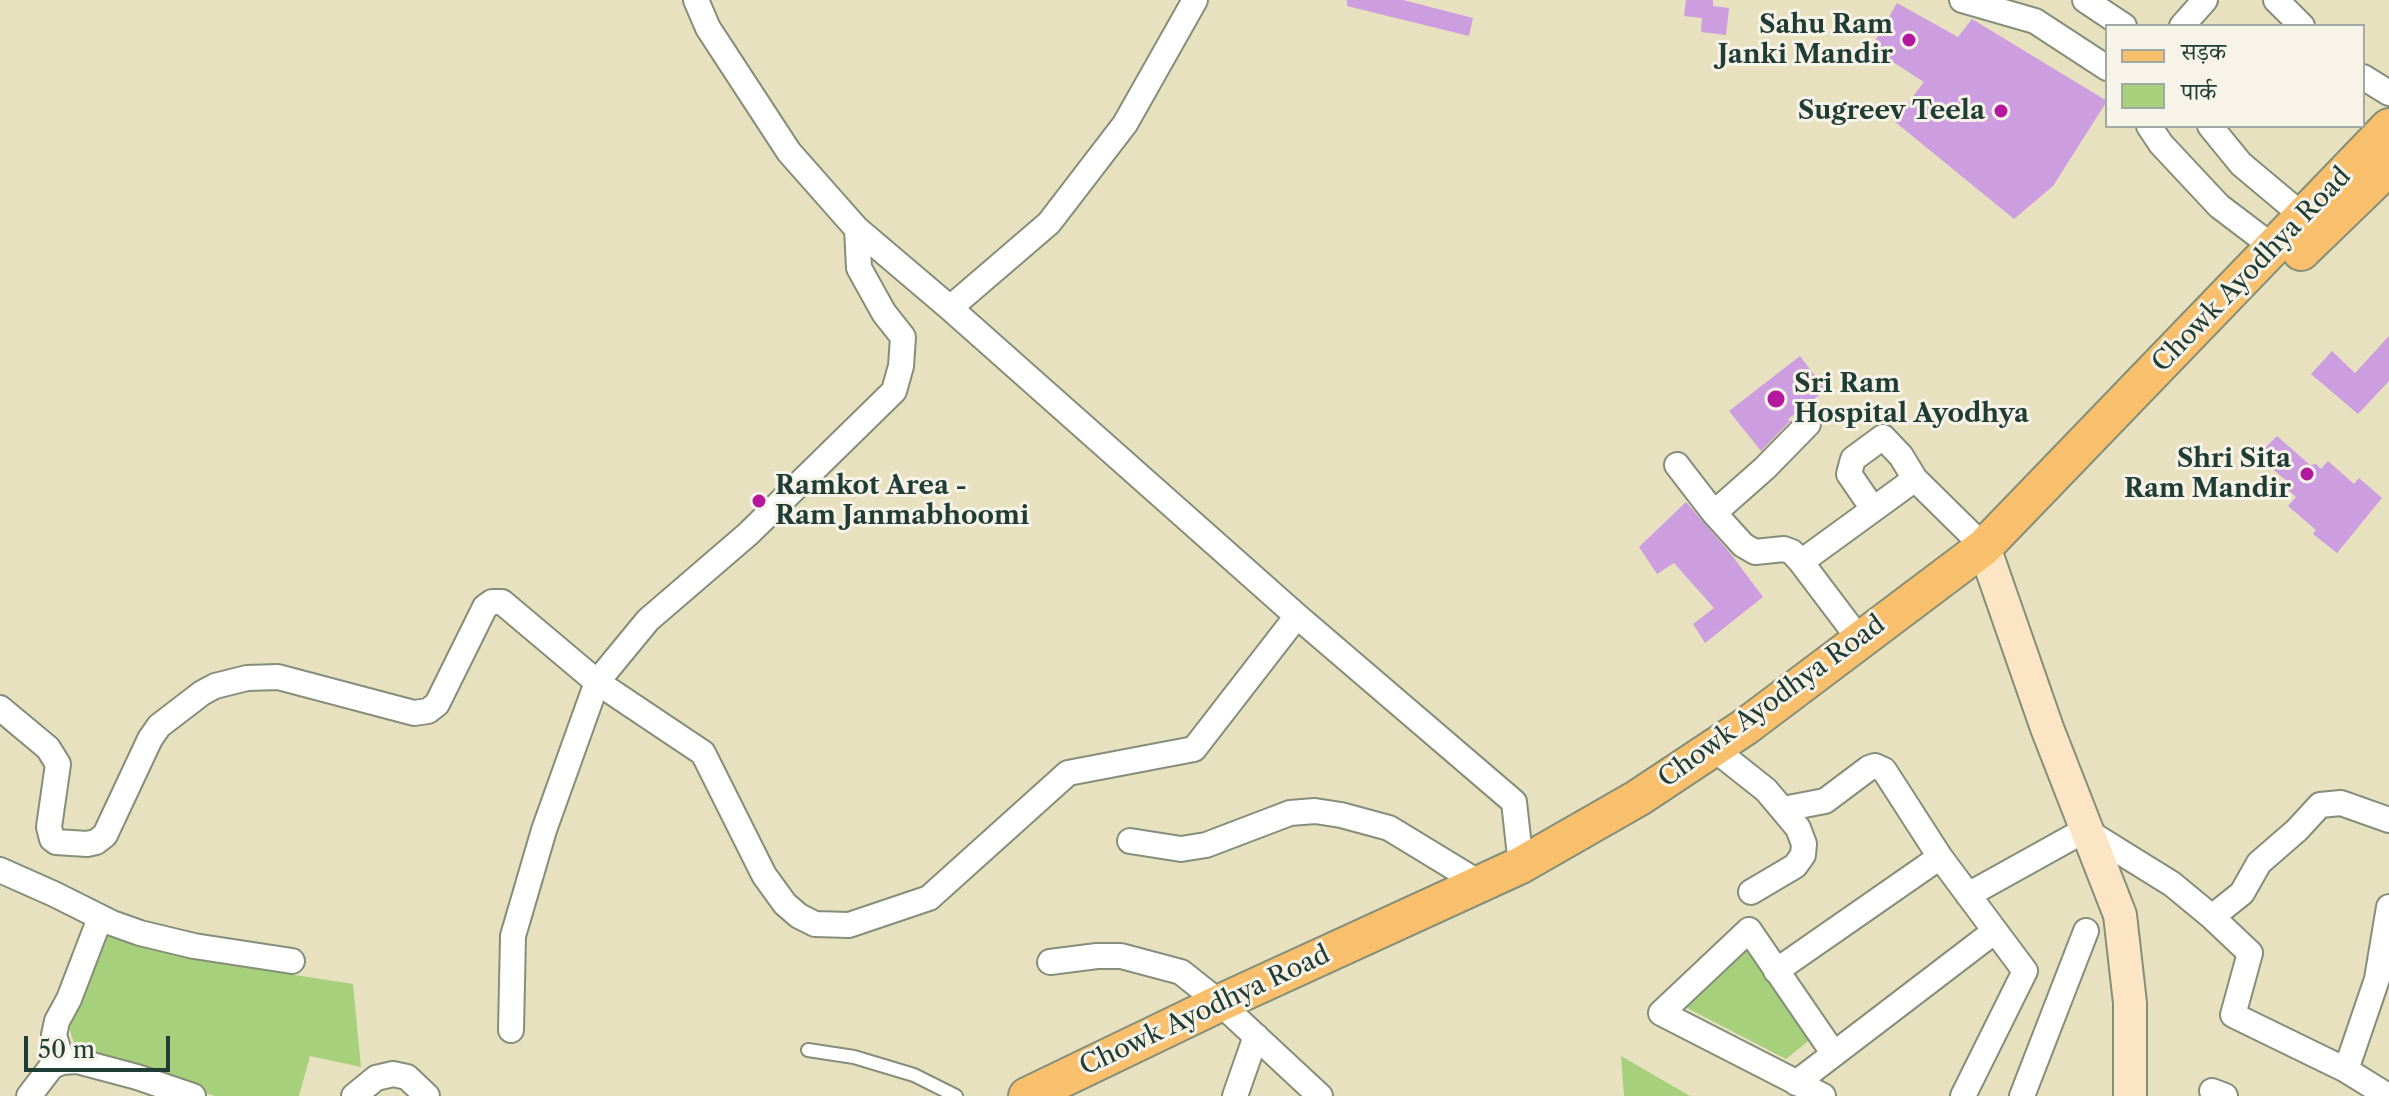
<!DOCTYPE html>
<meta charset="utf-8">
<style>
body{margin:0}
#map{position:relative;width:2389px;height:1096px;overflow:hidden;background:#e8e1bf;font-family:"Libre Caslon Text","Noto Serif Devanagari",serif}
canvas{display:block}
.legend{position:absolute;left:2105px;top:24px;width:260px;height:104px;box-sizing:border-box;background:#f7f3e8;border:2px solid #a1aaa0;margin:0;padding:10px 14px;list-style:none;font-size:24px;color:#1f3d34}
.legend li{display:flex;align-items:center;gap:16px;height:40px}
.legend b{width:40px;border:2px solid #a1aaa0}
.scale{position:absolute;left:24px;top:1036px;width:146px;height:36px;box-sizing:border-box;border:4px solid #1f3d34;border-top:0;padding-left:10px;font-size:24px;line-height:28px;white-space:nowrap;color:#1f3d34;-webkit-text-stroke:6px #f7f3e8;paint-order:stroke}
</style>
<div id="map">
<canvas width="2389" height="1096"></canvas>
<ul class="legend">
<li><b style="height:10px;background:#f8bf6c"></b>सड़क</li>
<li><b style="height:22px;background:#a6d07b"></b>पार्क</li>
</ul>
<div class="scale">50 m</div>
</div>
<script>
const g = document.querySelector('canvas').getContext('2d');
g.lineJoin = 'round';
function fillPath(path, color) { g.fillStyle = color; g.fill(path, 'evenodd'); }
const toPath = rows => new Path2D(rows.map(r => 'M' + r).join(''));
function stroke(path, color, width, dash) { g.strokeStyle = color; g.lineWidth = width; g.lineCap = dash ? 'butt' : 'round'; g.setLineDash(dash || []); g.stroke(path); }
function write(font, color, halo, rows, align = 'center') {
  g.font = font + ' "Libre Caslon Text",serif'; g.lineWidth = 6; g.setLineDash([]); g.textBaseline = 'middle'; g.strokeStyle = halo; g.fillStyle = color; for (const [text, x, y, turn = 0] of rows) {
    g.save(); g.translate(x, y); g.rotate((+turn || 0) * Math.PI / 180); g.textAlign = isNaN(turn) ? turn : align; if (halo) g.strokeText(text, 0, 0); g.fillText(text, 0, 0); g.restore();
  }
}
fillPath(toPath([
 [107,931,218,963,353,984,361,1067,310,1056,299,1096,215,1096,78,1054,69,1028],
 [1748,940,1811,1039,1786,1059,1685,1007],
 [1621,1056,1690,1096,1624,1096]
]), '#a6d07b');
fillPath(toPath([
 [1347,0,1403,0,1473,18,1469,36,1347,6],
 [1686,0,1713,0,1713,6,1729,8,1726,35,1701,32,1702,18,1684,16],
 [1897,3,1958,37,1972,19,2107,101,2053,186,2014,219,1894,121,1924,82,1871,48],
 [2389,336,2389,381,2358,414,2311,374,2332,351,2355,373],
 [1800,356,1826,390,1788,419,1790,421,1761,451,1729,411],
 [2277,436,2310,465,2316,464,2321,469,2328,461,2354,484,2359,478,2382,498,2337,553,2313,534,2316,530,2288,506,2296,497,2287,489,2288,482,2257,456],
 [1686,502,1730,553,1763,597,1705,643,1693,624,1714,608,1674,563,1657,574,1639,547]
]), '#cc9ddf');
const lane = toPath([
 [808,1050,854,1057,914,1075,956,1096]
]);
const street = toPath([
 [696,0,708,28,789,152,857,229,950,308,1297,616,1514,802,1521,865],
 [1962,0,2035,21,2107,68],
 [2085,0,2124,26],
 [2276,0,2302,26],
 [2182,26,2205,0],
 [2363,77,2389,93],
 [2149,126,2161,144,2219,206,2273,247],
 [2210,126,2241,164,2303,216],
 [950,308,1049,223,1125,124,1195,0],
 [1677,465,1714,513,1743,545,1755,552,1784,549,1792,552,1801,562],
 [1873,509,1849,474,1853,459,1883,437,1901,456,1915,479],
 [1714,513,1765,468,1808,424],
 [1860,640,1801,562,1915,479,1984,547],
 [0,708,48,748,58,764,49,827,52,839,56,842,87,844,96,842,105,835,150,739,159,726,202,693,215,686,247,678,278,677,414,713,428,711,437,704,485,607,492,602,502,602,597,682,703,753,764,875,785,904,799,916,815,924,849,925,929,898,1068,773,1194,749,1297,616],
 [1713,748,1766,790,1798,828,1804,844,1803,855,1795,866,1751,892],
 [1783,809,1825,801,1869,768,1875,766,1884,770,1940,857,2025,971,1963,1096],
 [1130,841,1181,849,1206,845,1290,813,1315,811,1341,815,1389,828,1481,884],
 [0,870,54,894,112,923,140,933,194,946,292,961],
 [1968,895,2085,830,2172,884,2212,917,2242,893,2259,863,2297,830,2320,805,2341,803,2389,820],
 [2212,917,2250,953,2233,1015,2346,1070,2388,1096],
 [1050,962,1097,956,1121,956,1181,972,1220,1003,1320,1096],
 [1776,971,1940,857],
 [511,1030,513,936,544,830,597,682,648,620,748,534,894,391,901,366,903,337,884,313,859,268,857,229],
 [62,1062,54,1035,57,1021,69,999,100,918],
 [2346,1070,2377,979,2389,907],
 [1796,1083,1995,931],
 [2212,1091,2225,1096],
 [29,1096,52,1066,62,1062,77,1061,137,1077,193,1096],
 [354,1096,376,1078,393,1074,407,1077,427,1096],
 [1235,1096,1256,1036],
 [1823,1096,1661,1013,1749,930,1834,1054],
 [2022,1096,2086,931]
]);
const secondary = toPath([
 [1984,547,2047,728,2120,915,2130,1003,2130,1096]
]);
const primary = toPath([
 [2301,252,2389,167],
 [1027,1096,1220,1003,1521,865,1638,798,1745,727,1984,547,2389,127]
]);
stroke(lane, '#848f7a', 16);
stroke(street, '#848f7a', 28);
stroke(secondary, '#848f7a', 36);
stroke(primary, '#848f7a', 40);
stroke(lane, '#fff', 12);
stroke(street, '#fff', 24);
stroke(secondary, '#fce5c4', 32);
stroke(primary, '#f8bf6c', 36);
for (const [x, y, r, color] of [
 [1909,40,8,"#b5179e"],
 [2001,111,8,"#b5179e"],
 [1776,399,10,"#b5179e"],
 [2307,474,8,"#b5179e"],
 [759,501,8,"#b5179e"]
]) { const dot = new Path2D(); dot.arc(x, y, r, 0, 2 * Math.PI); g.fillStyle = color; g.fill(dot); stroke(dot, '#f7f3e8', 3); }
write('bold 26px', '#1f3d34', '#f7f3e8', [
 ["Sahu Ram",1893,25],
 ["Janki Mandir",1893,55],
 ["Sugreev Teela",1985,111],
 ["Sri Ram",1794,384,"left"],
 ["Hospital Ayodhya",1794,414,"left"],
 ["Shri Sita",2291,459],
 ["Ram Mandir",2291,489],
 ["Ramkot Area -",775,486,"left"],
 ["Ram Janmabhoomi",775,516,"left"]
], 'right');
write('26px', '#1f3d34', '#f7f3e8', [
 ["Chowk Ayodhya Road",2252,270,-46],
 ["Chowk Ayodhya Road",1772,702,-36],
 ["Chowk Ayodhya Road",1205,1011,-25]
]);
</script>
